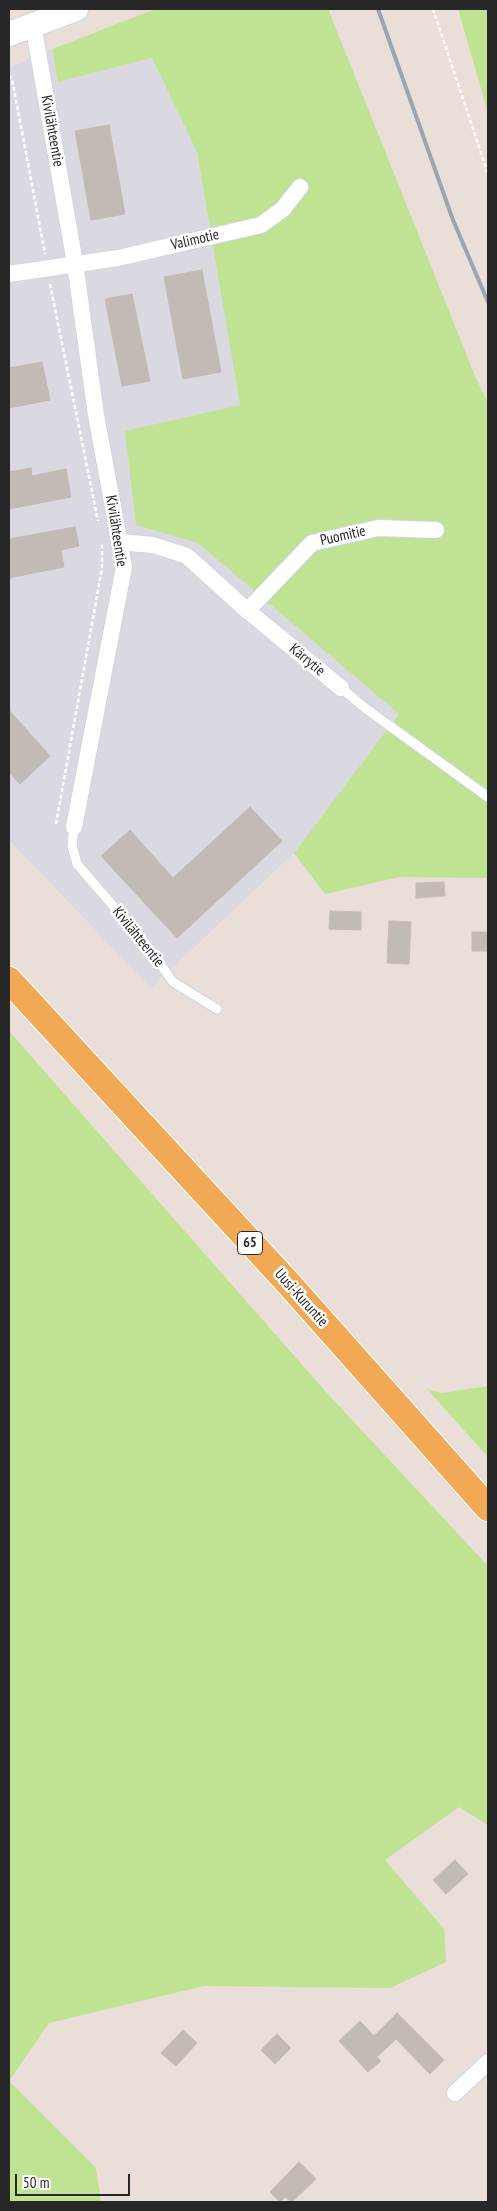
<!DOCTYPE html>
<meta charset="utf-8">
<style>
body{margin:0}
#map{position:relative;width:497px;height:2211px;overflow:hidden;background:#eaded8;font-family:"PT Sans Narrow",sans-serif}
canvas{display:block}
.frame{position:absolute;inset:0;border:10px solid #272727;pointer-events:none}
.scale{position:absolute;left:15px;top:2174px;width:115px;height:22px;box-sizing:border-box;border:2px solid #272727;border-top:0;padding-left:6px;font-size:15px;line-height:18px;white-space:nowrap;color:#272727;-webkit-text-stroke:4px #fff;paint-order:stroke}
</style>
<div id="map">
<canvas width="497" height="2211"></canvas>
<div class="frame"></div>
<div class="scale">50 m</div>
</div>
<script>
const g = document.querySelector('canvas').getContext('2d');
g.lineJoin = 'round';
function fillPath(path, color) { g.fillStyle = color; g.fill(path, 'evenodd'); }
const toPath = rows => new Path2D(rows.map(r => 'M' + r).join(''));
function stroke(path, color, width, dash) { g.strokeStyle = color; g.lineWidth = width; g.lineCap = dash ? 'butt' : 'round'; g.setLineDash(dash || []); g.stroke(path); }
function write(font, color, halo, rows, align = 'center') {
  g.font = font + ' "PT Sans Narrow",sans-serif'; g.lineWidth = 5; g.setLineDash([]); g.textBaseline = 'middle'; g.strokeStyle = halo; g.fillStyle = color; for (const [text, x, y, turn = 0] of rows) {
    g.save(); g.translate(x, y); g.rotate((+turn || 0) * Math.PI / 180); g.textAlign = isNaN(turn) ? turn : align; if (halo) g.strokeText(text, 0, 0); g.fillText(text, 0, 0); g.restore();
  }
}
fillPath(toPath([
 [53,49,57,82,152,58,197,152,240,405,126,432,136,525,198,543,400,714,294,853,151,988,9,840,9,68]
]), '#dad9e2');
fillPath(toPath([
 [155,9,328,9,475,376,488,403,488,878,400,877,325,894,294,853,399,714,198,543,136,525,125,431,240,405,197,152,152,58,57,82,53,49],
 [458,9,488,9,488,113],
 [9,1031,326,1392,488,1566,488,1825,459,1807,385,1860,444,1929,446,1962,390,1988,204,1986,49,2023,9,2081,96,2168,101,2202,9,2202],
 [488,1386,488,1457,427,1389,442,1393]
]), '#c0e293');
const building = toPath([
 [109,125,125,214,91,220,75,131,109,125],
 [202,270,221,372,183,379,164,277,202,270],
 [132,294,150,381,122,386,105,299,132,294],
 [42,362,50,400,9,408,9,368,42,362],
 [31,468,32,476,66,469,71,497,9,509,9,472,31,468],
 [75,527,79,546,61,550,64,567,9,578,9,539,75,527],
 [9,710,50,756,20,784,9,772,9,710],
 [250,807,282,841,177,938,101,856,130,830,173,878,250,807],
 [444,882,445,896,416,898,416,883,444,882],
 [330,911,361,912,361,930,329,929,330,911],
 [389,921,411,922,409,964,387,963,389,921],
 [472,932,488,932,488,951,472,951,472,932],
 [455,1860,468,1874,446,1894,433,1880,455,1860],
 [397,2013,444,2060,430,2074,396,2039,377,2057,381,2061,368,2072,339,2041,360,2021,374,2036,397,2013],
 [183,2030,197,2043,176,2066,161,2053,183,2030],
 [277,2034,291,2048,275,2064,261,2050,277,2034],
 [299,2162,316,2179,292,2202,285,2197,280,2202,270,2192,299,2162]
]);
fillPath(building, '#c2bab4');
stroke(building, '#c5bab2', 1);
const lane = toPath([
 [341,688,365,708,488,797],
 [74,827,72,846,77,864,146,944,173,982,217,1009]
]);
const street = toPath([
 [33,24,75,263,96,415,124,567,74,827],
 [9,274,118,258,261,225,283,209,300,187],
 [120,542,153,545,187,556,242,606,341,688],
 [247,611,312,543,378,528,436,530],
 [455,2093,488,2062]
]);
const secondary = toPath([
 [9,34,76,9]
]);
const primary = toPath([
 [9,980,289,1284,488,1508]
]);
stroke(lane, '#cdd6e1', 11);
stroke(street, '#cdd6e1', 18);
stroke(secondary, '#cdd6e1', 26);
stroke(primary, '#fff', 28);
stroke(toPath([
 [433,9,488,174],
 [9,75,12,79,45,254],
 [50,284,98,521],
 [56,824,102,568,102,544]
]), '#fff', 2.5, [4, 2.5]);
stroke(lane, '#fff', 9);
stroke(street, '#fff', 16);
stroke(secondary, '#fff', 24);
stroke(primary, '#f1a956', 26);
stroke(toPath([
 [378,9,453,220,488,302]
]), '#9ba4b2', 4);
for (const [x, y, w] of [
 [250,1243,25]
]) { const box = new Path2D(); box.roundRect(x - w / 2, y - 11.5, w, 23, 4); g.fillStyle = '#fff'; g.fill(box); stroke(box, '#272727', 1); }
write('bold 14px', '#272727', null, [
 ["65",250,1243]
]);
write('15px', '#272727', '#fff', [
 ["Kivilähteentie",52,131,80],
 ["Valimotie",195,240,-13],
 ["Kivilähteentie",116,531,81],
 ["Puomitie",343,536,-13],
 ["Kärrytie",307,660,40],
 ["Kivilähteentie",138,937,51],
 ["Uusi-Kuruntie",301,1298,48]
]);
</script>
